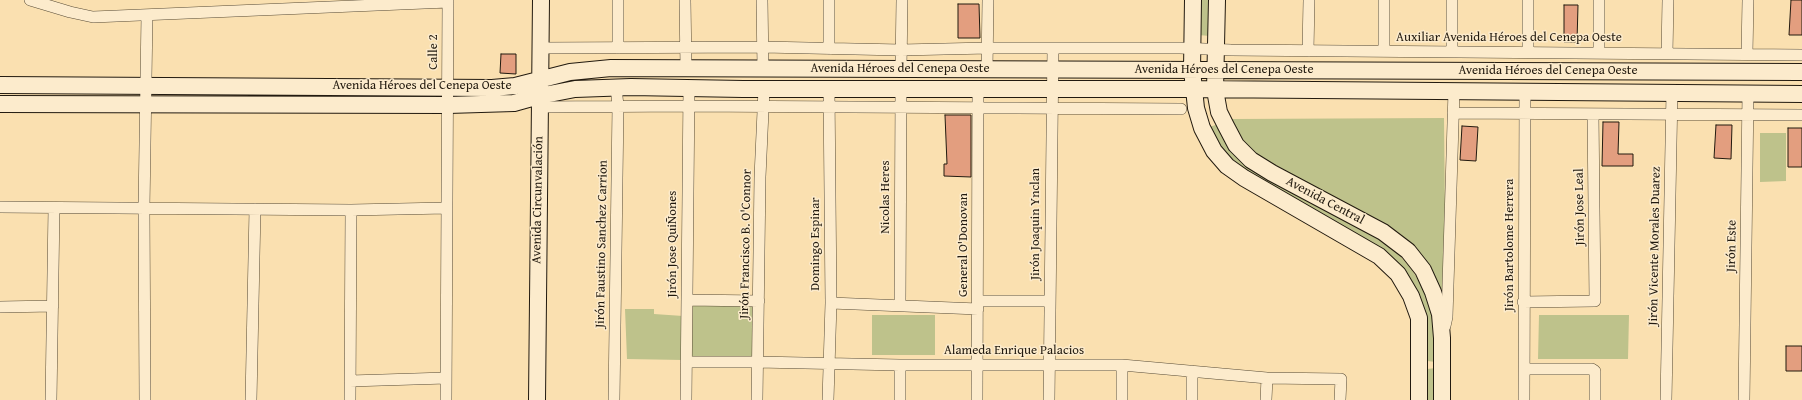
<!DOCTYPE html>
<meta charset="utf-8">
<style>
body{margin:0}
canvas{display:block;background:#fae0b0}
</style>
<canvas width="1802" height="400"></canvas>
<script>
const g = document.querySelector('canvas').getContext('2d');
g.lineJoin = 'round';
function fillPath(path, color) { g.fillStyle = color; g.fill(path, 'evenodd'); }
const toPath = rows => new Path2D(rows.map(r => 'M' + r).join(''));
function stroke(path, color, width, dash) { g.strokeStyle = color; g.lineWidth = width; g.lineCap = dash ? 'butt' : 'round'; g.setLineDash(dash || []); g.stroke(path); }
function write(font, color, halo, rows, align = 'center') {
  g.font = font + ' "Gentium Book Plus",serif'; g.lineWidth = 3; g.setLineDash([]); g.textBaseline = 'middle'; g.strokeStyle = halo; g.fillStyle = color; for (const [text, x, y, turn = 0] of rows) {
    g.save(); g.translate(x, y); g.rotate((+turn || 0) * Math.PI / 180); g.textAlign = isNaN(turn) ? turn : align; if (halo) g.strokeText(text, 0, 0); g.fillText(text, 0, 0); g.restore();
  }
}
fillPath(toPath([
 [1199,0,1211,0,1210,36,1198,35],
 [1444,118,1446,307,1422,264,1272,167,1252,152,1236,133,1231,119],
 [1219,124,1224,138,1392,246,1412,270,1427,294,1434,313,1436,362,1427,361,1420,298,1413,283,1404,271,1236,167,1222,154,1209,127],
 [1760,133,1786,133,1786,181,1760,182],
 [691,306,757,306,756,360,690,359],
 [625,309,654,309,654,314,683,316,683,360,627,359],
 [872,315,935,315,935,355,872,355],
 [1539,315,1629,315,1628,359,1538,359],
 [1436,368,1436,400,1427,400,1427,369]
]), '#bec28b');
const building = toPath([
 [1791,0,1802,0,1802,35,1789,35,1791,0],
 [958,4,979,4,980,38,958,38,958,4],
 [1564,5,1578,5,1577,42,1564,42,1564,5],
 [501,54,516,54,516,74,500,73,501,54],
 [945,115,971,115,971,177,944,176,944,164,947,164,945,115],
 [1603,122,1619,122,1618,154,1633,154,1633,166,1602,166,1603,122],
 [1716,125,1732,125,1731,159,1714,158,1716,125],
 [1462,126,1478,127,1476,161,1460,160,1462,126],
 [1788,128,1802,128,1802,167,1788,167,1788,128],
 [1786,346,1802,346,1802,371,1786,371,1786,346]
]);
fillPath(building, '#e39e7f');
stroke(building, '#221a0f', 1);
const street = toPath([
 [30,0,70,12,93,17,448,2],
 [618,0,618,48],
 [685,0,686,68],
 [762,0,763,69],
 [1384,0,1384,51],
 [1528,0,1528,52],
 [540,48,763,47,901,50,988,48,1180,48,1231,50,1802,55],
 [829,49,829,0],
 [1308,51,1309,0],
 [1452,52,1452,0],
 [1599,53,1599,0],
 [1667,54,1668,0],
 [1747,54,1748,0],
 [901,69,902,0],
 [987,70,988,0],
 [539,107,688,106,1181,109],
 [1453,113,1802,115],
 [0,207,351,210,446,208],
 [687,300,759,301],
 [978,301,1050,301],
 [1523,302,1595,301,1593,114],
 [831,303,978,309],
 [900,305,901,89],
 [0,307,53,306],
 [1445,326,1447,317,1454,91],
 [686,362,757,362,900,365,1122,365,1267,378,1341,379,1340,400],
 [1524,369,1592,369,1595,371,1595,400],
 [350,381,446,378],
 [51,400,54,208],
 [145,400,144,208,147,15],
 [251,400,255,209],
 [350,400,351,210],
 [446,400,448,0],
 [614,400,618,106,616,87],
 [686,400,689,88],
 [757,400,760,177,764,89],
 [828,400,831,303,829,89],
 [900,400,900,365],
 [977,400,978,89],
 [1049,400,1053,48],
 [1122,400,1122,365],
 [1192,400,1192,371],
 [1266,400,1267,378],
 [1524,400,1525,91],
 [1666,400,1672,92],
 [1744,400,1748,93]
]);
const secondary = toPath([
 [1193,0,1192,70,1196,108,1202,128,1214,151,1227,166,1244,178,1379,256,1398,274,1411,296,1419,318,1419,400],
 [1217,0,1215,90,1219,112,1226,126,1236,145,1251,160,1272,173,1383,232,1408,251,1423,270,1433,292,1440,314,1442,338,1442,400],
 [0,85,492,88,515,86,570,72,611,68,1802,72],
 [0,104,448,105,514,103,539,96,575,89,631,87,743,89,1193,89,1802,94],
 [537,400,541,0]
]);
stroke(street, '#584c37', 12);
stroke(secondary, '#221a0f', 18);
stroke(street, '#fcebcc', 11);
stroke(secondary, '#fcebcc', 16);
write('13px', '#221a0f', '#fcebcc', [
 ["Auxiliar Avenida Héroes del Cenepa Oeste",1509,38],
 ["Calle 2",434,52,-90],
 ["Avenida Héroes del Cenepa Oeste",900,69],
 ["Avenida Héroes del Cenepa Oeste",1224,70],
 ["Avenida Héroes del Cenepa Oeste",1548,71],
 ["Avenida Héroes del Cenepa Oeste",422,86],
 ["Nicolas Heres",886,197,-90],
 ["Avenida Circunvalación",538,200,-89],
 ["Avenida Central",1325,201,28],
 ["Jirón Jose Leal",1580,207,-91],
 ["Jirón Joaquin Ynclan",1036,224,-90],
 ["Jirón Faustino Sanchez Carrion",602,244,-89],
 ["Jirón Jose QuiÑones",673,244,-90],
 ["Jirón Francisco B. O'Connor",746,244,-89],
 ["Domingo Espinar",816,244,-90],
 ["General O'Donovan",964,245,-90],
 ["Jirón Bartolome Herrera",1510,245,-90],
 ["Jirón Vicente Morales Duarez",1655,246,-89],
 ["Jirón Este",1732,246,-89],
 ["Alameda Enrique Palacios",1014,351]
]);
</script>
